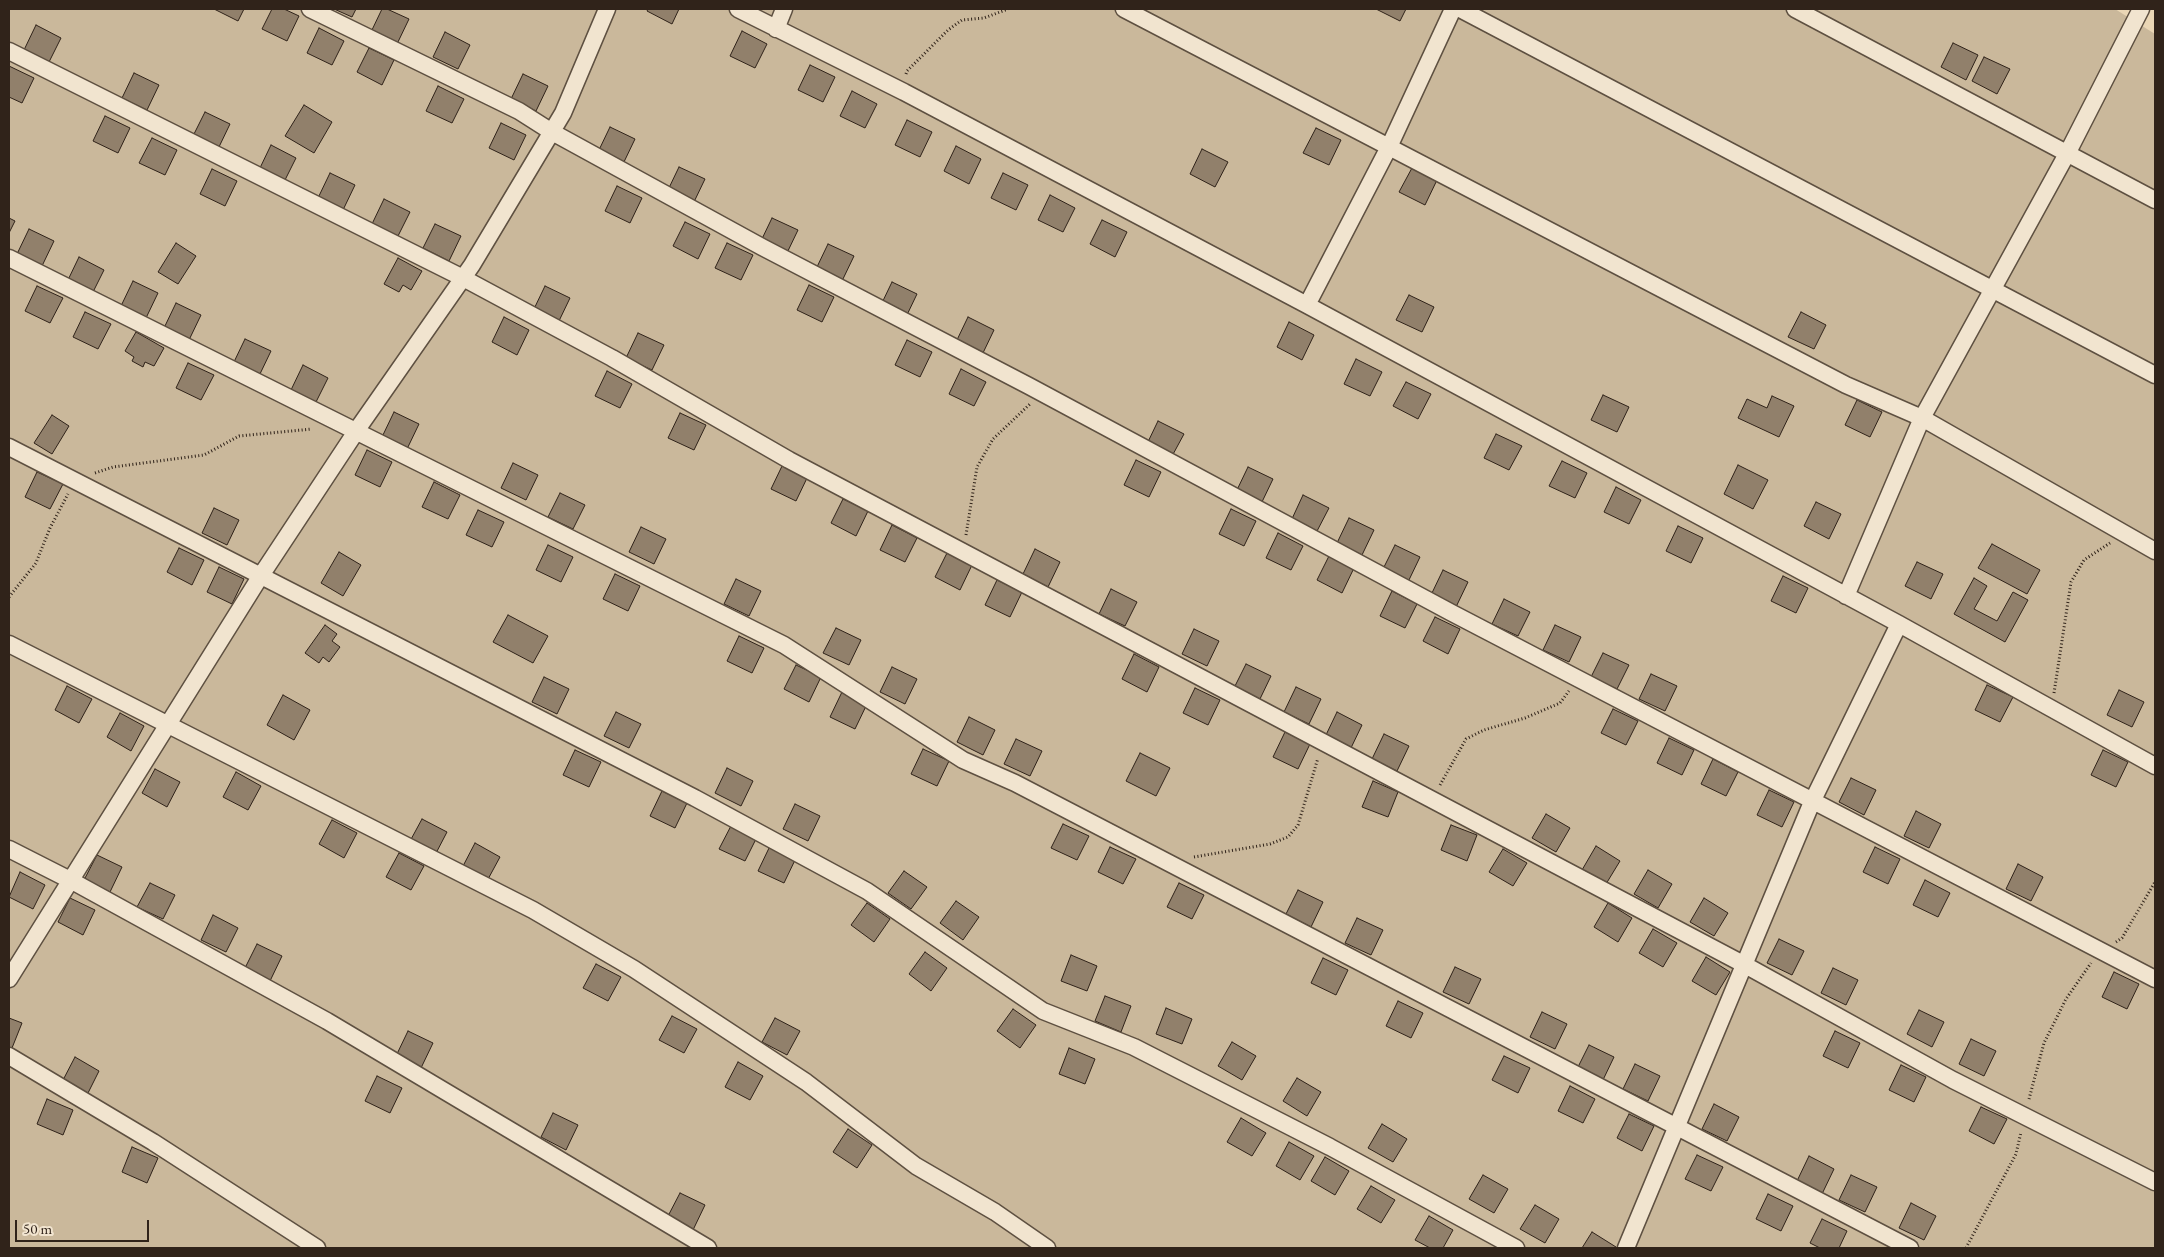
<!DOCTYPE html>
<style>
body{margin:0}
#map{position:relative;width:2164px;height:1257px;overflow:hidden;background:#ead6b5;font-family:"EB Garamond",serif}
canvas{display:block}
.frame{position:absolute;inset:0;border:10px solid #30231a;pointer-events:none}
.scale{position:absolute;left:15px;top:1220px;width:134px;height:22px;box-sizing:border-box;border:2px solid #30231a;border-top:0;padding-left:6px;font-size:15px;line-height:18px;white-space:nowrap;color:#30231a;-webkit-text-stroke:4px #f1e4cf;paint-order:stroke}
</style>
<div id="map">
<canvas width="2164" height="1257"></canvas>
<div class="frame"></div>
<div class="scale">50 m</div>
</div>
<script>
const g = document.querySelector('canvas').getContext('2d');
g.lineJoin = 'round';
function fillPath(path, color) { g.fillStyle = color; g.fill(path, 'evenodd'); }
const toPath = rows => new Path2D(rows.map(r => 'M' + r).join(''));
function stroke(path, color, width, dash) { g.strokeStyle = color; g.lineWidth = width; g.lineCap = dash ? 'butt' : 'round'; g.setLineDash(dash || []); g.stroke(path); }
fillPath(toPath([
 [9,9,2115,9,2155,34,2155,1248,9,1248]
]), '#cab89b');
const building = toPath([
 [214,9,244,9,238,21,214,9],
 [272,9,284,9,299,16,287,41,262,29,272,9],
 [334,9,356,9,352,17,334,9],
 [382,9,387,9,409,19,397,44,371,32,382,9],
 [648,9,679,9,672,24,647,11,648,9],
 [1376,9,1406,9,1400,21,1376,9],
 [36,25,61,38,49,62,24,50,36,25],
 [319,28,344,41,332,65,307,53,319,28],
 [742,31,767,44,755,68,730,56,742,31],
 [445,32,470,45,458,69,433,57,445,32],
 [1953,43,1978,55,1966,80,1941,67,1953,43],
 [369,48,394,60,382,85,357,72,369,48],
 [1984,57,2010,69,1997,94,1972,81,1984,57],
 [810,65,835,77,823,102,798,90,810,65],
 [9,66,34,78,22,103,9,97,9,66],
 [134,73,159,85,147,110,122,98,134,73],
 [523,74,548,86,536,111,511,99,523,74],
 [438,86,464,99,452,123,426,111,438,86],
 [852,91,877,104,865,128,840,116,852,91],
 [304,105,332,122,314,153,285,136,304,105],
 [205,112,230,124,218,149,193,136,205,112],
 [105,116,130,128,118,153,93,141,105,116],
 [907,120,932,132,920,157,895,145,907,120],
 [501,123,526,135,514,160,489,148,501,123],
 [610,127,635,139,623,164,598,152,610,127],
 [1316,128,1341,140,1329,165,1303,153,1316,128],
 [152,138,177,150,165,175,139,163,152,138],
 [271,145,296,158,284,182,259,170,271,145],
 [956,146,981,159,969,184,944,171,956,146],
 [1202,149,1228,162,1215,187,1190,174,1202,149],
 [679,167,705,179,693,204,667,192,679,167],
 [1412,168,1437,180,1425,205,1399,192,1412,168],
 [212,169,237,181,225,206,200,194,212,169],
 [330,173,355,185,343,210,318,198,330,173],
 [1003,173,1028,185,1016,210,991,198,1003,173],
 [617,186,642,198,630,223,605,211,617,186],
 [1050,195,1075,208,1063,232,1038,220,1050,195],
 [384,199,410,212,398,236,372,224,384,199],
 [9,218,15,221,9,233,9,218],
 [772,218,798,230,786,255,760,243,772,218],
 [1102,220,1127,232,1115,257,1090,244,1102,220],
 [685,222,710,234,698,259,673,246,685,222],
 [435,224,461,236,449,261,423,248,435,224],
 [29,229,54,241,42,266,17,254,29,229],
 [176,243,196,256,178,284,158,272,176,243],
 [727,243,753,255,741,280,715,268,727,243],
 [828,244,854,256,842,281,816,269,828,244],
 [79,257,104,270,92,294,67,282,79,257],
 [398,258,422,271,411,290,403,285,399,292,384,284,398,258],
 [133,281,158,293,146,318,121,306,133,281],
 [892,282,917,294,905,319,880,307,892,282],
 [809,285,834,297,822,322,797,310,809,285],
 [37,286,63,298,50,323,25,311,37,286],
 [545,286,570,298,558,323,533,311,545,286],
 [1409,295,1434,307,1422,332,1396,320,1409,295],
 [176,303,201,315,189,340,164,328,176,303],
 [85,312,111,324,98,349,73,337,85,312],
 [1801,312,1826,325,1814,349,1788,337,1801,312],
 [504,317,529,330,517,355,492,342,504,317],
 [968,317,994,330,982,355,956,342,968,317],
 [1289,322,1314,335,1302,360,1277,347,1289,322],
 [136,332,164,348,154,366,145,362,143,367,132,361,134,357,125,351,136,332],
 [638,333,664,345,652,370,626,358,638,333],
 [245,339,271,351,259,376,233,364,245,339],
 [907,340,932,352,920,377,895,365,907,340],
 [1356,359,1382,372,1370,396,1344,384,1356,359],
 [188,363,214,375,201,400,176,388,188,363],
 [303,365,328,378,316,402,291,390,303,365],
 [961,369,986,382,974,406,949,394,961,369],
 [607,371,632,384,620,408,595,396,607,371],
 [1406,382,1431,394,1418,419,1393,406,1406,382],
 [1603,395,1629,407,1617,432,1591,420,1603,395],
 [1772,396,1794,406,1779,437,1738,418,1747,399,1767,408,1772,396],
 [1857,400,1882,412,1870,437,1845,425,1857,400],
 [394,412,419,424,407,449,382,437,394,412],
 [680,413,706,425,694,450,668,438,680,413],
 [52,415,69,426,52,454,34,443,52,415],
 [1158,421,1184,434,1171,458,1146,446,1158,421],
 [1496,434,1522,446,1509,470,1484,458,1496,434],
 [367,450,392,462,380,487,355,475,367,450],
 [1136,460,1161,472,1149,497,1124,485,1136,460],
 [1562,461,1587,473,1575,498,1549,486,1562,461],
 [513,463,538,475,526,500,501,488,513,463],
 [783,464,808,476,796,501,771,489,783,464],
 [1738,465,1768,480,1753,509,1724,494,1738,465],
 [1248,467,1273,479,1261,504,1236,492,1248,467],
 [37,472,63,484,50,509,25,497,37,472],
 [434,482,460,495,448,519,422,507,434,482],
 [1616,487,1641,500,1629,524,1604,512,1616,487],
 [560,493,585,505,573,529,548,517,560,493],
 [1303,495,1329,508,1316,533,1291,521,1303,495],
 [843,499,868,511,856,536,831,523,843,499],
 [1816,502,1841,514,1829,539,1804,526,1816,502],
 [214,508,239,520,227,545,202,533,214,508],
 [1231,509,1256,521,1244,546,1219,534,1231,509],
 [478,510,504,522,492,547,466,535,478,510],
 [1349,518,1374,530,1362,555,1337,543,1349,518],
 [892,525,917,538,905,562,880,550,892,525],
 [1678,526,1703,538,1691,563,1666,551,1678,526],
 [641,527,666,539,654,564,629,552,641,527],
 [1278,533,1303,546,1291,570,1266,558,1278,533],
 [1992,544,2040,570,2027,594,1978,568,1992,544],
 [548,545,573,557,561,582,536,570,548,545],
 [1395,545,1420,557,1408,582,1383,569,1395,545],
 [179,548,204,560,192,585,167,572,179,548],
 [1035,549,1060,562,1048,587,1023,574,1035,549],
 [339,552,361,565,343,596,321,583,339,552],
 [947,553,972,565,960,590,935,577,947,553],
 [1329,556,1354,568,1342,593,1317,580,1329,556],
 [1917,562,1943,574,1931,599,1905,586,1917,562],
 [219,567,244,579,232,604,207,592,219,567],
 [1443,570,1468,582,1456,607,1431,595,1443,570],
 [615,574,640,586,628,611,603,599,615,574],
 [1783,576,1808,588,1796,613,1771,601,1783,576],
 [1974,578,1987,586,1974,609,1997,621,2013,592,2028,600,2005,642,1954,614,1974,578],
 [736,579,761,591,749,616,724,604,736,579],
 [997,580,1022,592,1010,617,985,605,997,580],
 [1111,589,1137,602,1125,626,1099,614,1111,589],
 [1392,591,1417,604,1405,628,1380,616,1392,591],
 [1504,599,1530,612,1518,636,1492,624,1504,599],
 [508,615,548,636,533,663,493,642,508,615],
 [1435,617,1460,629,1448,654,1423,641,1435,617],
 [325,625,337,634,332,641,340,647,329,662,323,657,319,663,305,653,325,625],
 [1555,625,1581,637,1569,662,1543,650,1555,625],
 [836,628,861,640,849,665,823,653,836,628],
 [1194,629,1219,641,1207,666,1182,654,1194,629],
 [739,636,764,648,752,673,727,661,739,636],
 [1603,653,1629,665,1617,689,1591,677,1603,653],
 [1134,654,1159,667,1147,692,1122,679,1134,654],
 [1246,664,1271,676,1259,701,1234,688,1246,664],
 [796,665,821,677,809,702,784,689,796,665],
 [892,667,917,679,905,704,880,692,892,667],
 [1651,674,1677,686,1665,711,1639,699,1651,674],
 [544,677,569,689,557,714,532,702,544,677],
 [1987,685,2013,697,2000,722,1975,710,1987,685],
 [67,686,92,699,79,723,55,710,67,686],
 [1296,687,1321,699,1309,724,1284,712,1296,687],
 [1195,688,1220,700,1208,725,1183,713,1195,688],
 [2119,690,2144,702,2132,727,2107,715,2119,690],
 [842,692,867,704,855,729,830,717,842,692],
 [283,695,310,710,294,740,267,725,283,695],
 [1613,709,1638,721,1626,745,1601,733,1613,709],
 [616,712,641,724,629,748,604,736,616,712],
 [1337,712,1362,725,1350,750,1325,737,1337,712],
 [120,713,144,726,131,751,107,737,120,713],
 [969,717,995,730,983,755,957,742,969,717],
 [1285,732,1310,744,1298,769,1273,757,1285,732],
 [1384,734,1409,746,1397,771,1372,759,1384,734],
 [1669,738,1694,750,1682,775,1657,763,1669,738],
 [1016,739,1042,751,1030,776,1004,764,1016,739],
 [923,749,949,761,937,786,911,774,923,749],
 [575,750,601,762,589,787,563,775,575,750],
 [2103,750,2128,762,2116,787,2091,775,2103,750],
 [1140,753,1170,768,1156,796,1126,781,1140,753],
 [1713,759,1738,772,1726,796,1701,784,1713,759],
 [727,768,753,781,741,806,715,793,727,768],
 [155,769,180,782,167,807,142,793,155,769],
 [236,772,261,786,248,810,223,797,236,772],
 [1851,778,1876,790,1864,815,1839,802,1851,778],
 [1373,781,1398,792,1388,817,1362,807,1373,781],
 [1769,790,1794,802,1782,827,1757,815,1769,790],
 [662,791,687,803,675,828,650,816,662,791],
 [795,804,820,816,808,841,783,829,795,804],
 [1916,811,1941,824,1929,848,1904,836,1916,811],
 [1546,814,1570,828,1556,852,1532,838,1546,814],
 [422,819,447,832,434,857,409,843,422,819],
 [332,820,357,833,344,858,319,844,332,820],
 [732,824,757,837,745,861,719,849,732,824],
 [1063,824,1089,836,1077,860,1051,848,1063,824],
 [1451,825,1477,835,1467,861,1441,850,1451,825],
 [475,843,500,857,487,881,462,868,475,843],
 [770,846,796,858,784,883,758,871,770,846],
 [1596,846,1620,861,1606,884,1582,870,1596,846],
 [1110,847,1136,859,1123,884,1098,872,1110,847],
 [1875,847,1900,859,1888,884,1863,872,1875,847],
 [1503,849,1527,863,1513,886,1489,872,1503,849],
 [399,853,424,866,411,890,386,877,399,853],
 [97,855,122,867,110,892,84,880,97,855],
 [2018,864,2043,877,2031,901,2006,889,2018,864],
 [1648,870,1672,884,1658,908,1634,894,1648,870],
 [904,871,927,887,911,909,888,893,904,871],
 [20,872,45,885,33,909,9,897,20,872],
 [1925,880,1950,893,1938,917,1913,905,1925,880],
 [150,883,175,895,163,919,137,907,150,883],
 [1179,883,1204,895,1192,919,1167,907,1179,883],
 [1298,890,1323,902,1311,927,1286,914,1298,890],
 [70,898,95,910,83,935,58,922,70,898],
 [1704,898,1728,913,1714,936,1690,922,1704,898],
 [956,901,979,917,963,940,940,923,956,901],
 [867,903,890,919,874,942,851,925,867,903],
 [1608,903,1632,918,1618,942,1594,927,1608,903],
 [213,915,238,928,226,952,201,940,213,915],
 [1357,918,1383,930,1371,955,1345,943,1357,918],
 [1653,929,1677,943,1663,967,1639,953,1653,929],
 [1779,939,1804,951,1792,975,1767,963,1779,939],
 [257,944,282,956,270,981,245,968,257,944],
 [925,952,947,968,931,991,909,974,925,952],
 [1071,955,1097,966,1087,991,1061,981,1071,955],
 [1706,957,1730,972,1716,995,1692,981,1706,957],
 [1323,958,1348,970,1336,995,1311,983,1323,958],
 [596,964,621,977,608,1001,583,988,596,964],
 [1455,967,1481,979,1469,1004,1443,992,1455,967],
 [1833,968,1858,980,1846,1005,1821,993,1833,968],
 [2114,972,2139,984,2127,1009,2102,997,2114,972],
 [1105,996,1131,1006,1121,1032,1095,1021,1105,996],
 [1398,1001,1423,1013,1411,1038,1386,1026,1398,1001],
 [1166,1008,1192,1019,1182,1044,1156,1034,1166,1008],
 [1013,1009,1036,1025,1020,1048,997,1031,1013,1009],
 [1919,1010,1944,1022,1932,1047,1907,1034,1919,1010],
 [1542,1012,1567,1024,1555,1049,1530,1037,1542,1012],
 [672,1016,697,1029,684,1053,659,1040,672,1016],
 [9,1018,22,1023,12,1048,9,1047,9,1018],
 [775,1018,800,1031,787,1055,762,1042,775,1018],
 [408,1031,433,1043,421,1068,396,1056,408,1031],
 [1835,1031,1860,1043,1848,1068,1823,1056,1835,1031],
 [1971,1039,1996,1051,1984,1076,1959,1064,1971,1039],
 [1232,1042,1256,1056,1242,1080,1218,1066,1232,1042],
 [1589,1045,1614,1057,1602,1082,1577,1069,1589,1045],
 [1069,1048,1095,1059,1085,1084,1059,1074,1069,1048],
 [1504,1056,1530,1068,1518,1093,1492,1080,1504,1056],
 [75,1057,99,1071,87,1095,62,1082,75,1057],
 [738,1062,763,1076,750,1100,725,1087,738,1062],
 [1635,1064,1660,1076,1648,1101,1623,1089,1635,1064],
 [1901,1065,1926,1077,1914,1102,1889,1090,1901,1065],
 [377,1076,402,1088,390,1113,365,1101,377,1076],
 [1297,1078,1321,1092,1307,1116,1283,1101,1297,1078],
 [1570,1086,1595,1099,1583,1123,1558,1111,1570,1086],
 [47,1099,73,1110,63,1135,37,1124,47,1099],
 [1714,1104,1739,1117,1727,1141,1702,1129,1714,1104],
 [1981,1107,2007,1119,1994,1144,1969,1131,1981,1107],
 [553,1113,578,1125,566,1150,541,1137,553,1113],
 [1629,1114,1654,1126,1642,1151,1617,1138,1629,1114],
 [1241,1118,1266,1133,1252,1156,1227,1142,1241,1118],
 [1382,1124,1407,1139,1393,1162,1368,1148,1382,1124],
 [848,1129,872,1145,857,1168,833,1152,848,1129],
 [1289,1142,1314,1156,1300,1180,1276,1166,1289,1142],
 [132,1147,158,1158,147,1183,122,1172,132,1147],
 [1697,1155,1723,1167,1711,1191,1685,1179,1697,1155],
 [1809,1156,1834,1169,1822,1194,1797,1181,1809,1156],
 [1325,1157,1349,1171,1335,1195,1311,1181,1325,1157],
 [1483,1175,1508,1189,1494,1213,1469,1199,1483,1175],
 [1851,1175,1877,1187,1865,1212,1839,1200,1851,1175],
 [1371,1186,1395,1200,1381,1223,1357,1209,1371,1186],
 [680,1193,705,1205,693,1230,667,1218,680,1193],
 [1768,1194,1793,1206,1781,1231,1756,1219,1768,1194],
 [1911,1203,1936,1216,1924,1240,1899,1228,1911,1203],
 [1535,1205,1559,1219,1545,1243,1520,1229,1535,1205],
 [1429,1216,1453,1230,1443,1248,1430,1248,1415,1240,1429,1216],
 [1822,1219,1847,1231,1839,1248,1820,1248,1810,1243,1822,1219],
 [1592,1232,1616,1247,1615,1248,1582,1248,1592,1232]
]);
fillPath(building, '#91806b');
stroke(building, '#30231a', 1);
const street = toPath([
 [310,9,519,111,552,132,762,247,1029,386,1452,613,2155,979],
 [738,9,904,92,1307,305,1899,624,2155,766],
 [1124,9,1846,385,1922,418,2155,551],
 [1460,9,2155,375],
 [1795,9,2155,200],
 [776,29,784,9],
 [9,51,463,278,612,358,789,460,1745,965,1953,1080,2155,1182],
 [9,258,784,645,963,760,1015,783,1910,1248],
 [1307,305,1389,147,1453,9],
 [9,447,695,798,867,891,1043,1011,1134,1047,1330,1147,1516,1248],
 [1846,596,1922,418,2068,152,2141,9],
 [9,644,533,910,634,969,806,1082,916,1166,995,1212,1047,1248],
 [9,849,72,881,327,1021,708,1248],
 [9,979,260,577,361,424,472,265,563,113,607,9],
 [9,1056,153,1142,317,1248],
 [1626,1248,1812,802,1899,624]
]);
stroke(street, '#5e5041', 19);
stroke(toPath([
 [906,74,907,71,948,30,962,20,984,18,1008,9],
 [95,473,113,467,204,455,239,436,312,429],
 [966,535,977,467,993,439,1030,404],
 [9,597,36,563,50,528,68,494],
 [2054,693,2071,582,2084,560,2110,543],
 [1440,785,1466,739,1484,730,1525,718,1560,703,1569,691],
 [1194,857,1270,844,1288,837,1298,825,1318,758],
 [2116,942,2122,938,2155,882],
 [2029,1099,2044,1043,2066,999,2091,963],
 [1966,1248,2016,1154,2021,1132]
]), '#30231a', 3, [1, 2.5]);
stroke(street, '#f1e4cf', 16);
</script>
